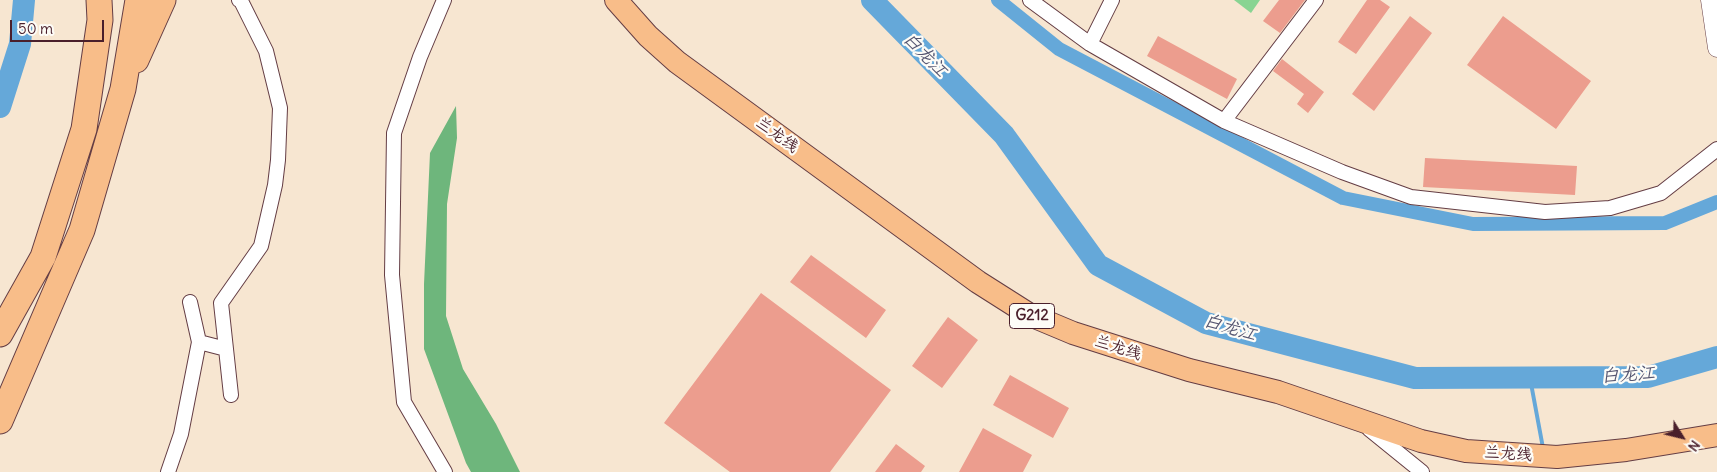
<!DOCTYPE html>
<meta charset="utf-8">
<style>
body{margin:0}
#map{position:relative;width:1717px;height:472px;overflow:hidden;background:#f7e6d1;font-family:Delius,sans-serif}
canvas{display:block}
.north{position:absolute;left:1657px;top:412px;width:50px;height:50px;-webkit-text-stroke:4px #fdfcf7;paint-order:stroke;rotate:126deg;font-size:14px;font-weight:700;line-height:20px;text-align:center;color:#4a1f2b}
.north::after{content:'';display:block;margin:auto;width:18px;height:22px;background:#4a1f2b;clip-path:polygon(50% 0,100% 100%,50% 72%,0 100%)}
.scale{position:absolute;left:10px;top:20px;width:94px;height:22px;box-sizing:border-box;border:2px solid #4a1f2b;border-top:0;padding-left:6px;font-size:15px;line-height:18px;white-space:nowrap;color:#4a1f2b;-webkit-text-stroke:4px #fdfcf7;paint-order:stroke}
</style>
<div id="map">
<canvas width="1717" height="472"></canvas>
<div class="north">N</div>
<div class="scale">50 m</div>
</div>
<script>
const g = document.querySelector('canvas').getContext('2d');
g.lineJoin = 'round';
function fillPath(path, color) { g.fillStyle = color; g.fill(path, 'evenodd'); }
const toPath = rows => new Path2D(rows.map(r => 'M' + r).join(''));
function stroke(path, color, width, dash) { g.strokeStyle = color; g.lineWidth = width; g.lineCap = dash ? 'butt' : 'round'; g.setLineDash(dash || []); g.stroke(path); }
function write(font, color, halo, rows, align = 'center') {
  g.font = font + ' Delius,"LXGW WenKai TC",sans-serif'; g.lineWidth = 4.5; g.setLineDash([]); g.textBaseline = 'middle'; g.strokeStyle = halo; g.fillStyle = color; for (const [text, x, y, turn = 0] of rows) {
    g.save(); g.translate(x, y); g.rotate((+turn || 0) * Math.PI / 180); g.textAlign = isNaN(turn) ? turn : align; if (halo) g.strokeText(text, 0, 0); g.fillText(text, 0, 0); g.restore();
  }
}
fillPath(toPath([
 [1234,0,1260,0,1251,13]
]), '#88d492');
fillPath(toPath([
 [456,106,457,138,447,204,446,316,463,369,496,424,520,472,471,472,466,463,424,349,424,284,430,153]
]), '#6eb67c');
stroke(toPath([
 [1530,378,1543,448]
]), '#65a8d9', 4);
stroke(toPath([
 [998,0,1059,49,1343,198,1473,224,1665,223,1717,202]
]), '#65a8d9', 14);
stroke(toPath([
 [872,0,1004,135,1098,265,1206,323,1415,378,1648,377,1717,357],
 [0,107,20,44,24,0]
]), '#65a8d9', 22);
fillPath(toPath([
 [1279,0,1305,0,1280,33,1263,21],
 [1367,0,1380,0,1390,7,1356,54,1338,42],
 [1410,16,1432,33,1374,111,1352,94],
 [1503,16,1591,81,1556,129,1467,65],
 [1158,36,1237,79,1227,99,1147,56],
 [1282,59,1324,92,1308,113,1297,104,1304,94,1273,71],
 [1425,158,1577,166,1575,195,1423,187],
 [811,255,886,310,866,338,790,282],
 [761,293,891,390,830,472,730,472,664,423],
 [948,317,978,340,942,388,912,366],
 [1010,375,1069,408,1053,438,993,405],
 [983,428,1032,455,1023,472,959,472],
 [896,444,925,466,921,472,875,472]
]), '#ec9d8e');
const minor = toPath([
 [444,0,420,57,394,133,392,275,404,402,445,472],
 [1030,0,1090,44,1224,121,1342,172,1411,197,1545,212,1610,208,1661,193,1717,149],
 [1090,44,1112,0],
 [1224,121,1316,0],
 [199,342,226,349],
 [231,395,221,303,261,246,275,185,278,160,280,108,266,51,241,1,239,0],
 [1369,429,1422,472],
 [168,472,181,434,199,342,190,302]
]);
const tertiary = toPath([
 [1710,0,1717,48]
]);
const trunk = toPath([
 [616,0,648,36,677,62,978,282,1030,315,1073,333,1189,370,1278,392,1421,441,1466,451,1557,457,1626,450,1717,435]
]);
const motorway = toPath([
 [136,60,163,0],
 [0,334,43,257,84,129,100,20,99,0],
 [0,421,82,230,123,89,138,0]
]);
stroke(minor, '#643d44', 16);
stroke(tertiary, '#643d44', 19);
stroke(trunk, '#643d44', 24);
stroke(motorway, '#643d44', 27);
stroke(minor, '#fff', 14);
stroke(tertiary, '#fff', 18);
stroke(trunk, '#f8bd89', 22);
stroke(motorway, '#f8bd89', 25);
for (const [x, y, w] of [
 [1032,316,45]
]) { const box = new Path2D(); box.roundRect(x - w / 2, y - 12.5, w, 25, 4); g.fillStyle = '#fdfcf7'; g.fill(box); stroke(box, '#4a1f2b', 1); }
write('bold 15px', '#4a1f2b', null, [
 ["G212",1032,316]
]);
write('16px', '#4a1f2b', '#fdfcf7', [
 ["兰龙线",777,135,36],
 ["兰龙线",1118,348,18],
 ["兰龙线",1508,454,4]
]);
write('italic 18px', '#555671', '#fdfcf7', [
 ["白龙江",925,55,46],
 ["白龙江",1230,328,17],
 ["白龙江",1628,375,-4]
]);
</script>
